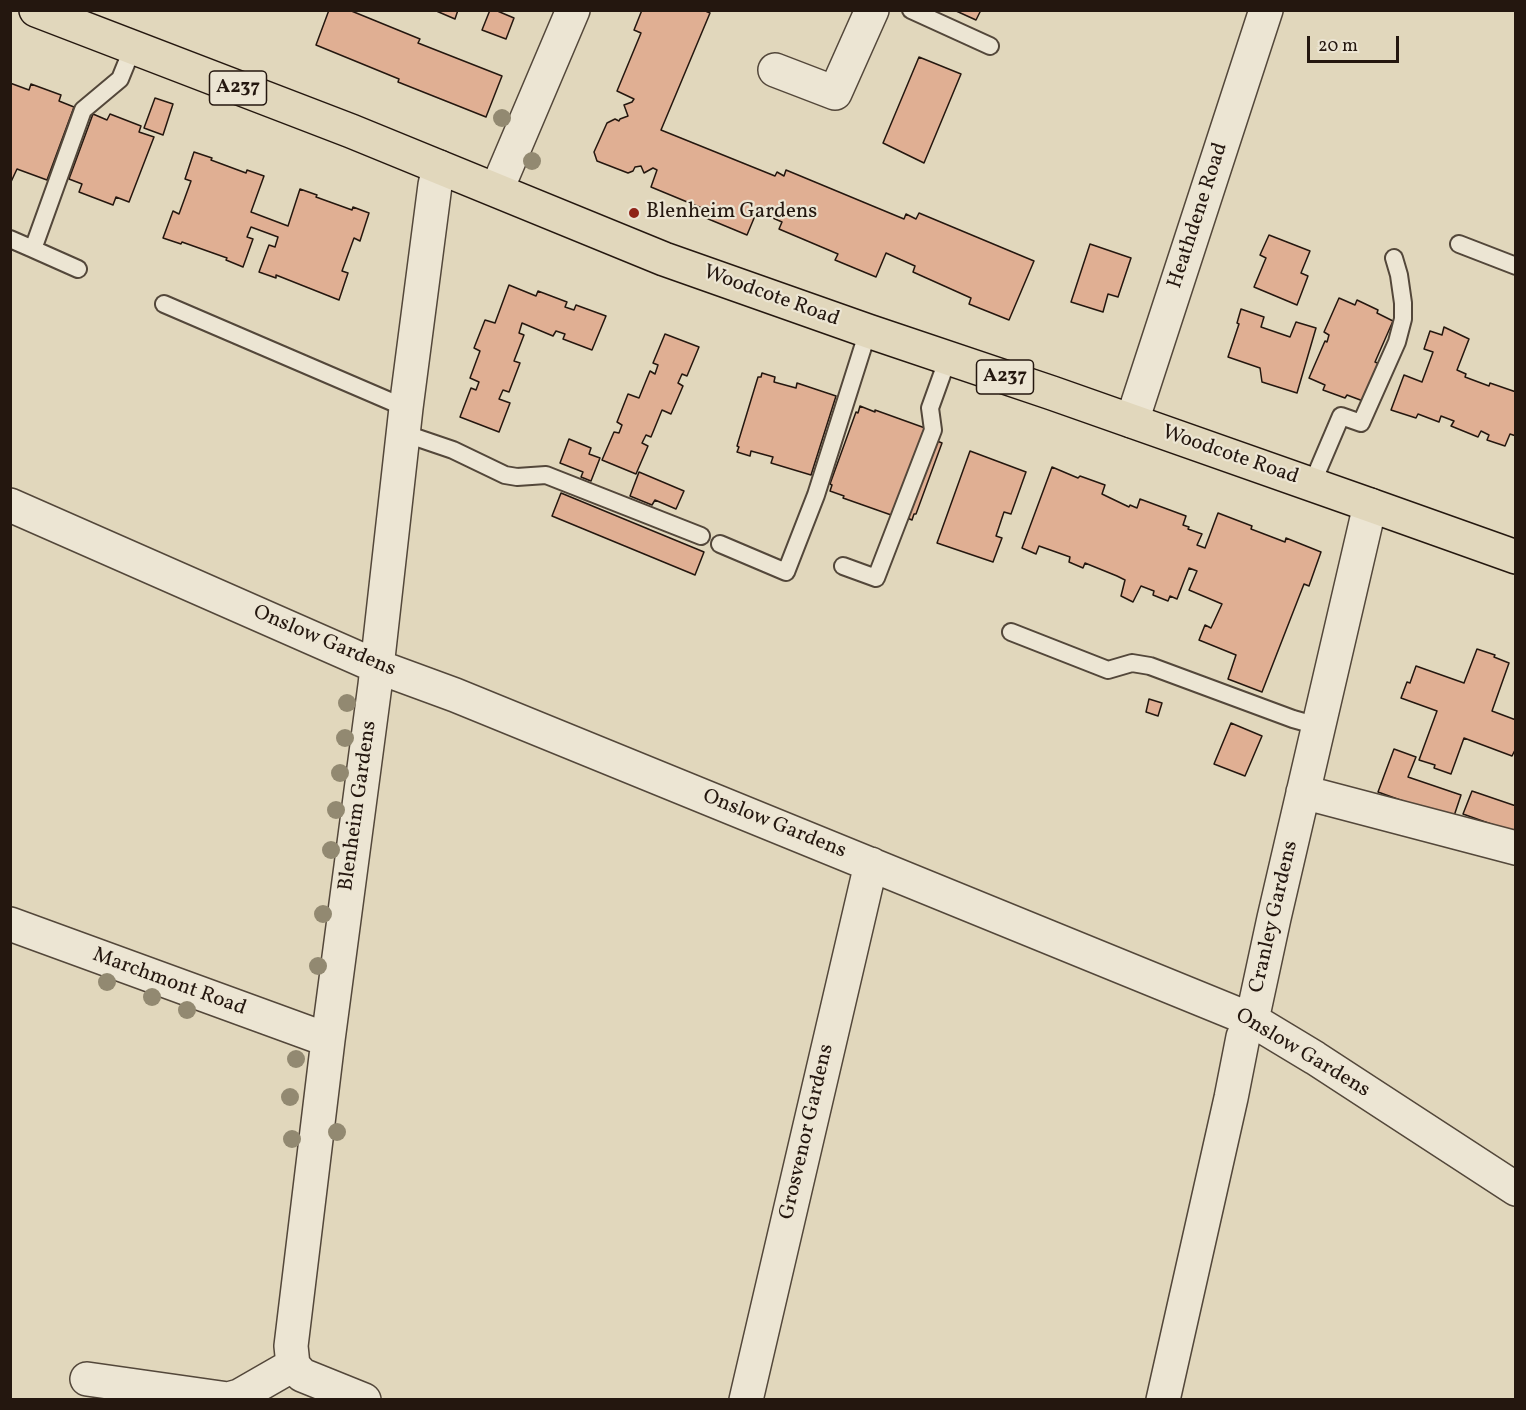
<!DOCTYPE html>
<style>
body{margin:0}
#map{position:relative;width:1526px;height:1410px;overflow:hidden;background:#e1d7bc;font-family:Vollkorn,serif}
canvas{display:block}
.frame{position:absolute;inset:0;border:12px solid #24170f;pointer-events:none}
.scale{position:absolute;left:1307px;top:36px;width:92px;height:27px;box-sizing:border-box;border:3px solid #24170f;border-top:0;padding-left:8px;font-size:18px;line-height:21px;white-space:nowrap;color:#24170f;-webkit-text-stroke:4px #ece5d3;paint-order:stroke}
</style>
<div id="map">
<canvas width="1526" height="1410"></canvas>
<div class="frame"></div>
<div class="scale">20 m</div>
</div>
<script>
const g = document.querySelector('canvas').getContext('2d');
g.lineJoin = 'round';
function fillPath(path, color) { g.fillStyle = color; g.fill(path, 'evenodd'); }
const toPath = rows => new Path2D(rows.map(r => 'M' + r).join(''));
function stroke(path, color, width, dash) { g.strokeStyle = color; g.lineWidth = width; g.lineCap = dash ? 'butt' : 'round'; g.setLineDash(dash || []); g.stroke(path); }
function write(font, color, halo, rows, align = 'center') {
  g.font = font + ' Vollkorn,serif'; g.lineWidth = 4.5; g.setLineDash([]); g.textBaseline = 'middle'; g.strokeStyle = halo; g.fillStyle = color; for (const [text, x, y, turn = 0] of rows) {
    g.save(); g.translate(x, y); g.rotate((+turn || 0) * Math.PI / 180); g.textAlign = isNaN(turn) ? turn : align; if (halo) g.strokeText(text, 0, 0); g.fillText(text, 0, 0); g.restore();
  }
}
const building = toPath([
 [329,10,349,10,420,39,418,43,502,76,486,117,398,82,399,79,316,45,329,10],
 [434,10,458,10,455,19,434,10],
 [490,10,495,10,514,18,506,39,482,30,490,10],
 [642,10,703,10,710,13,661,130,775,176,777,172,784,176,786,170,904,219,906,214,916,219,919,213,1034,261,1009,320,969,304,971,298,913,272,915,266,886,253,876,277,835,260,838,254,779,229,782,222,757,211,747,235,706,218,709,211,651,187,657,170,653,168,644,173,641,166,635,167,633,171,628,173,597,161,594,152,607,123,615,119,619,121,620,119,628,116,624,105,632,102,634,99,617,91,641,33,634,30,642,10],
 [954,10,981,10,976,20,954,10],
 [919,57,961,74,924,163,883,143,919,57],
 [10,83,29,90,31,84,61,95,59,101,74,107,47,180,17,169,10,184,10,83],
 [155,98,173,104,163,135,144,128,155,98],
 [93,114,107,120,110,114,141,126,139,132,154,137,129,202,116,197,113,205,79,192,82,184,69,179,93,114],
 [194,152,212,158,211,160,246,173,247,170,264,176,251,212,288,226,300,189,317,195,316,197,352,210,353,207,369,213,360,241,354,238,342,271,348,273,339,300,276,275,276,278,259,272,269,245,275,247,278,237,251,227,247,237,253,239,243,267,226,260,227,258,182,242,181,244,163,238,173,211,179,214,191,181,185,179,194,152],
 [1269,235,1310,251,1301,273,1308,276,1297,305,1254,287,1266,258,1260,255,1269,235],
 [1090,244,1131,258,1118,297,1108,294,1103,312,1071,302,1090,244],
 [509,285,536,296,538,291,567,302,565,307,574,310,576,305,606,316,592,350,563,339,565,334,556,331,553,336,522,323,519,333,524,335,514,361,520,363,509,392,503,390,499,399,510,403,499,432,460,417,471,388,476,390,479,382,470,378,480,351,474,348,485,320,495,323,509,285],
 [1339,298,1355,305,1357,300,1378,310,1377,313,1393,321,1375,362,1380,364,1363,401,1347,395,1345,398,1323,390,1325,385,1309,378,1325,341,1327,342,1329,335,1324,332,1339,298],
 [1241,309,1264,317,1261,327,1290,337,1296,322,1316,328,1297,393,1262,382,1260,368,1228,357,1239,324,1237,323,1241,309],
 [1444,327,1469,339,1457,370,1466,374,1465,377,1489,386,1490,383,1516,392,1516,436,1510,434,1505,446,1487,440,1489,435,1481,431,1478,437,1451,426,1454,421,1441,416,1439,422,1418,414,1416,418,1391,410,1404,375,1422,382,1433,352,1424,349,1430,331,1442,335,1444,327],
 [665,334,699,347,687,376,682,374,678,383,683,386,671,414,662,410,651,437,646,435,642,443,648,446,636,474,602,460,614,432,619,433,622,425,617,422,628,394,639,398,650,371,655,374,658,365,653,363,665,334],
 [762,373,775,377,774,382,796,388,797,383,836,396,811,475,771,463,773,457,751,451,750,456,737,452,739,447,737,446,758,377,761,377,762,373],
 [860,406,875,412,875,410,925,428,922,435,942,443,916,514,914,514,912,520,895,513,894,516,843,498,844,496,830,491,832,485,830,484,856,412,858,413,860,406],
 [569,439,591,448,589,454,600,458,591,481,581,477,583,472,560,463,569,439],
 [970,451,1026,472,1011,514,1004,512,996,536,1002,538,993,562,937,543,970,451],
 [1052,467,1078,478,1080,476,1105,485,1102,494,1129,507,1130,505,1137,508,1140,499,1186,516,1183,525,1189,527,1188,529,1202,534,1197,545,1205,548,1218,513,1252,526,1251,529,1285,542,1286,538,1321,552,1309,586,1304,584,1262,692,1228,679,1236,655,1199,640,1205,625,1211,628,1222,604,1189,590,1197,571,1189,568,1177,599,1170,596,1168,601,1153,595,1154,591,1141,586,1133,602,1121,596,1125,580,1117,576,1085,563,1083,568,1069,562,1070,557,1039,546,1036,554,1022,548,1052,467],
 [639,472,684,491,676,509,655,500,652,505,630,496,639,472],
 [561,493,704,552,695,575,552,516,561,493],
 [1477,649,1495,655,1494,657,1509,663,1492,711,1516,720,1516,748,1512,756,1464,738,1451,774,1434,768,1435,765,1419,760,1437,711,1401,698,1407,682,1410,683,1416,666,1464,683,1477,649],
 [1149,699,1162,703,1158,716,1146,712,1149,699],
 [1231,723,1262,736,1245,776,1214,764,1231,723],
 [1394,749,1416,757,1408,777,1461,795,1453,819,1378,792,1394,749],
 [1472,791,1516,806,1516,833,1463,814,1472,791]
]);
fillPath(building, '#e0af93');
stroke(building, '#24170f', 1.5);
const lane = toPath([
 [911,10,990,46],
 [10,239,33,249,83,110,120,79,133,47],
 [1459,244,1516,266],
 [33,249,78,269],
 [164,304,406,408],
 [403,433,453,450,505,475,517,477,546,475,701,536],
 [1312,484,1341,416,1361,423,1397,342,1403,319,1403,303,1399,275,1394,258],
 [720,544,786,572,816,495,868,331],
 [843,566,876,578,933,430,930,408,948,358],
 [1011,632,1108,670,1132,663,1150,666,1293,719,1318,726]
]);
const street = toPath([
 [775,70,835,93,872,10],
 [497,189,573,10],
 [1132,421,1266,10],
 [10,505,376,666,455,695,1252,1020,1315,1058,1516,1189],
 [1303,792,1516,848],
 [10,924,328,1040],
 [87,1379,228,1399,239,1396,293,1365],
 [364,1400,302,1375,293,1365,291,1346,328,1040,375,685,406,408,435,185,439,167],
 [746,1400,871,864],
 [1163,1400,1231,1098,1243,1037,1252,1020,1274,918,1370,505]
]);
const primary = toPath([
 [36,10,351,131,664,259,868,331,1052,393,1370,505,1516,557]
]);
stroke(lane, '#53473a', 20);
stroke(street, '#53473a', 36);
stroke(primary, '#24170f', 36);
stroke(lane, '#ece5d3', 16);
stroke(street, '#ece5d3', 33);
stroke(primary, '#e1d7bc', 33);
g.fillStyle = '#928971';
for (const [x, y] of [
 [502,118],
 [532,161],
 [347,703],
 [345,738],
 [340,773],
 [336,810],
 [331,850],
 [323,914],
 [318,966],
 [107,982],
 [152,997],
 [187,1010],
 [296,1059],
 [290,1097],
 [337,1132],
 [292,1139]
]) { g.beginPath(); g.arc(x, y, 9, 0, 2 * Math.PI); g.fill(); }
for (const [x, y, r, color] of [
 [634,213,6,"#8f2418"]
]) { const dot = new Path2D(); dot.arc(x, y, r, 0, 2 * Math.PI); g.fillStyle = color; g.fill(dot); stroke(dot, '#ece5d3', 2); }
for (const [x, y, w] of [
 [238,88,57],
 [1005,377,57]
]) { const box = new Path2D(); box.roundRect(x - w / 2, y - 17, w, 34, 4.5); g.fillStyle = '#ece5d3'; g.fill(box); stroke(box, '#24170f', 1.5); }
write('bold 20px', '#24170f', null, [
 ["A237",238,88],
 ["A237",1005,377]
]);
write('21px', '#24170f', '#ece5d3', [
 ["Blenheim Gardens",646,213]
], 'left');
write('21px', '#24170f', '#ece5d3', [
 ["Heathdene Road",1199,216,-72],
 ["Woodcote Road",771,297,20],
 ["Woodcote Road",1230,456,19],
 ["Onslow Gardens",324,642,23],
 ["Blenheim Gardens",359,806,-82],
 ["Onslow Gardens",774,825,22],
 ["Cranley Gardens",1275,917,-77],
 ["Marchmont Road",169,983,20],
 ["Onslow Gardens",1302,1054,31],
 ["Grosvenor Gardens",808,1132,-77]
]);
</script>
